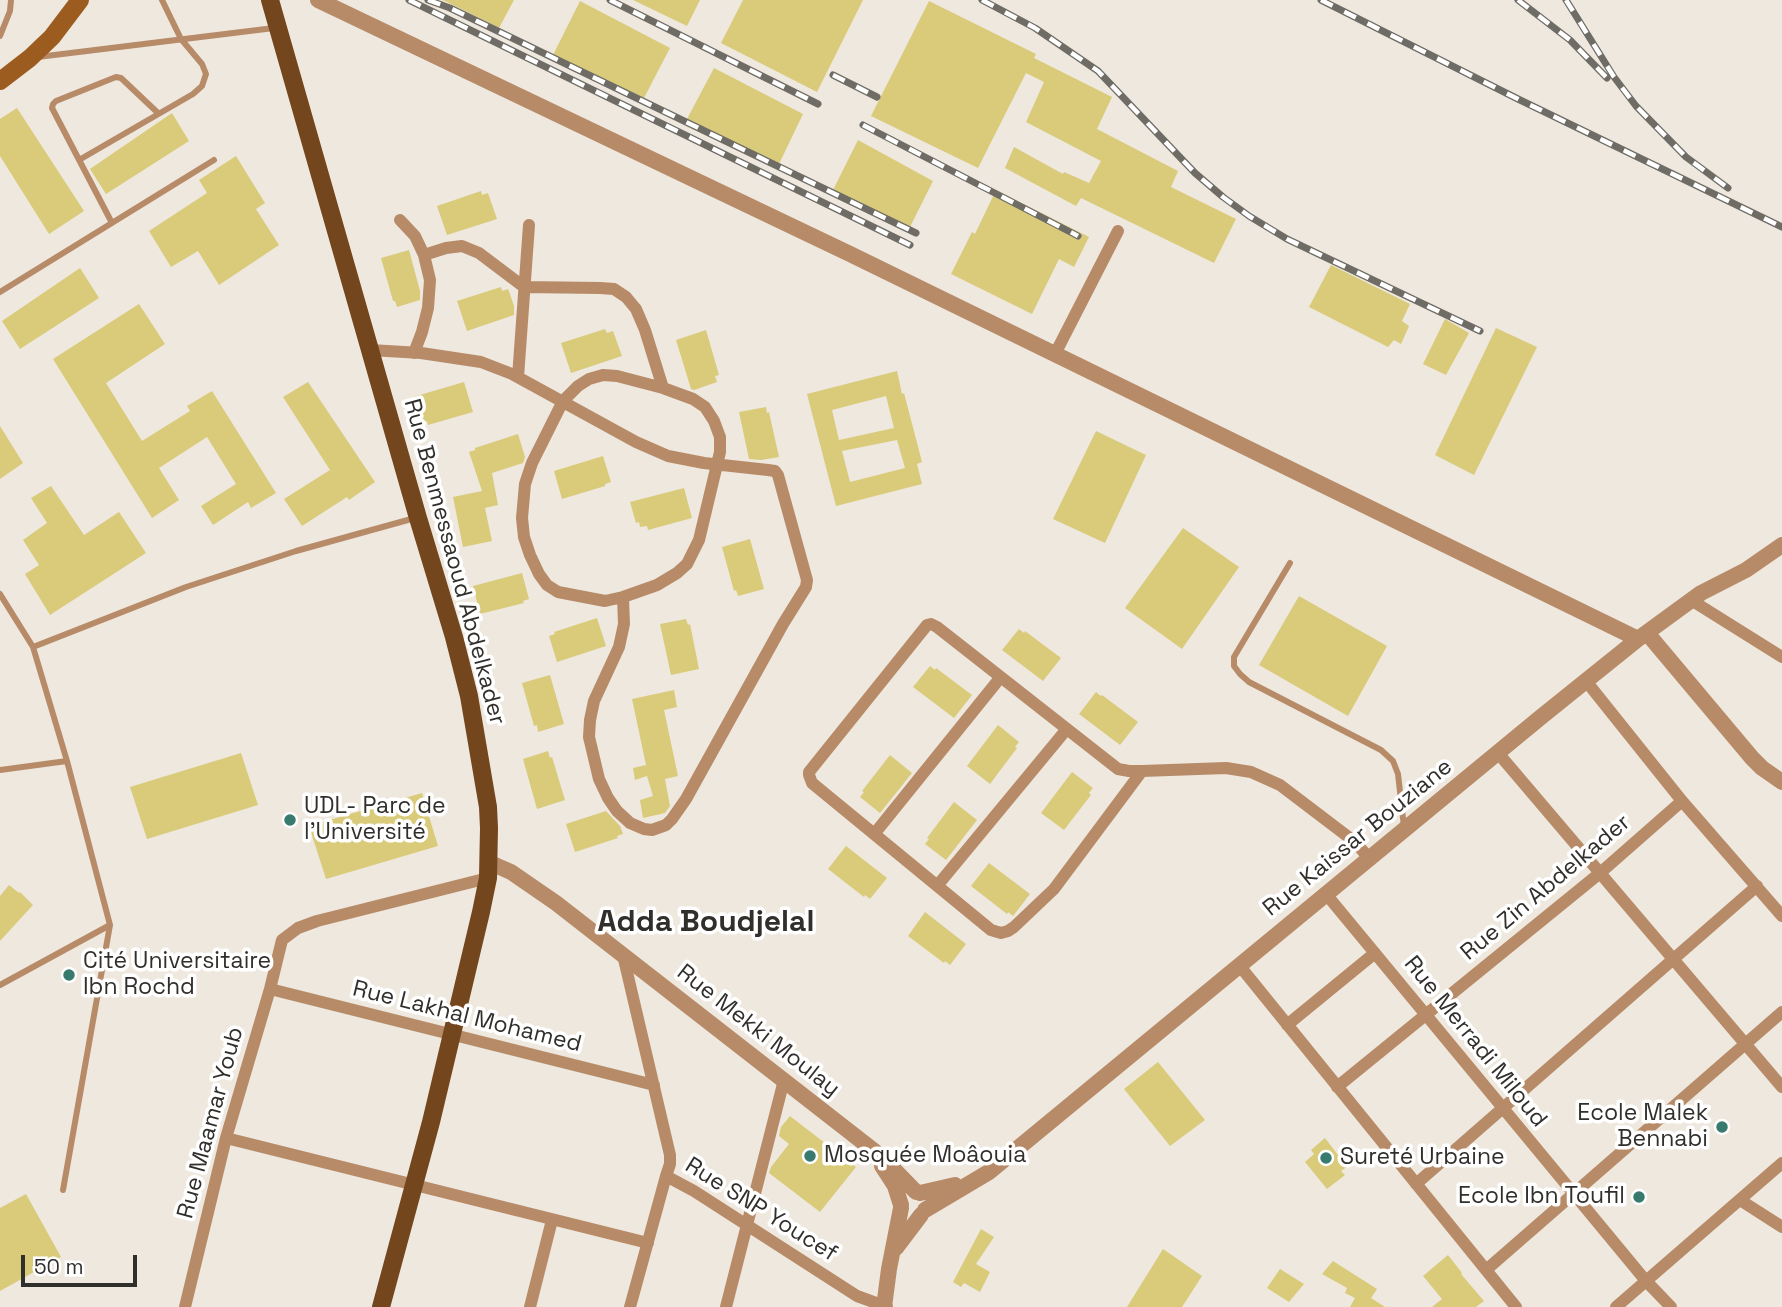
<!DOCTYPE html>
<meta charset="utf-8">
<style>
body{margin:0}
#map{position:relative;width:1782px;height:1307px;overflow:hidden;background:#eee8df;font-family:"Space Grotesk",sans-serif}
canvas{display:block}
.scale{position:absolute;left:21px;top:1255px;width:116px;height:32px;box-sizing:border-box;border:4px solid #312f2b;border-top:0;padding-left:9px;font-size:21px;line-height:24px;white-space:nowrap;color:#312f2b;-webkit-text-stroke:5px #fff;paint-order:stroke}
</style>
<div id="map">
<canvas width="1782" height="1307"></canvas>
<div class="scale">50 m</div>
</div>
<script>
const g = document.querySelector('canvas').getContext('2d');
g.lineJoin = 'round';
function fillPath(path, color) { g.fillStyle = color; g.fill(path, 'evenodd'); }
const toPath = rows => new Path2D(rows.map(r => 'M' + r).join(''));
function stroke(path, color, width, dash) { g.strokeStyle = color; g.lineWidth = width; g.lineCap = dash ? 'butt' : 'round'; g.setLineDash(dash || []); g.stroke(path); }
function write(font, color, halo, rows, align = 'center') {
  g.font = font + ' "Space Grotesk",sans-serif'; g.lineWidth = 7; g.setLineDash([]); g.textBaseline = 'middle'; g.strokeStyle = halo; g.fillStyle = color; for (const [text, x, y, turn = 0] of rows) {
    g.save(); g.translate(x, y); g.rotate((+turn || 0) * Math.PI / 180); g.textAlign = isNaN(turn) ? turn : align; if (halo) g.strokeText(text, 0, 0); g.fillText(text, 0, 0); g.restore();
  }
}
fillPath(toPath([
 [443,0,514,0,499,28],
 [633,0,700,0,687,26],
 [743,0,863,0,817,92,721,43],
 [580,1,670,48,644,98,553,55],
 [929,1,1036,54,1034,58,1112,97,1097,129,1178,171,1171,187,1236,219,1214,263,1081,198,1076,206,1005,168,1014,147,1063,174,1064,172,1089,183,1101,161,1026,122,1044,82,1026,73,978,168,871,116],
 [714,68,803,114,779,164,687,119],
 [17,108,84,211,49,234,0,156,0,119],
 [172,113,189,141,106,194,90,169],
 [858,140,933,181,910,227,833,190],
 [236,156,265,203,256,209,279,245,219,285,198,251,171,267,149,231,207,193,199,180],
 [996,190,1089,237,1074,267,1059,259,1032,314,951,274,972,232,975,234],
 [481,191,482,195,488,193,497,219,447,235,437,206],
 [409,250,420,291,420,300,397,307,395,301,393,301,381,258],
 [1331,265,1410,304,1402,321,1409,326,1401,344,1394,340,1388,347,1309,307],
 [80,268,99,298,20,349,2,321],
 [501,287,502,291,508,289,510,294,514,306,514,315,467,331,457,301],
 [139,304,165,344,106,383,142,441,190,411,187,406,212,391,276,493,251,508,248,502,213,525,201,506,236,484,207,437,159,468,179,500,152,518,53,359],
 [1445,319,1469,333,1446,375,1423,364],
 [1496,328,1537,347,1474,475,1435,455],
 [605,329,607,333,613,331,622,356,571,373,561,343],
 [706,330,719,375,715,376,717,382,694,390,691,389,676,340],
 [897,371,902,394,904,393,922,462,917,464,922,484,836,506,807,394],
 [886,396,894,428,839,440,832,410],
 [897,440,905,468,850,482,842,451],
 [308,382,375,482,349,500,347,497,302,526,284,499,330,470,283,397],
 [464,382,473,412,428,425,427,421,421,422,413,397],
 [766,407,767,413,769,412,779,457,761,460,749,459,739,412],
 [0,426,23,463,0,479],
 [1096,431,1146,455,1105,543,1053,519],
 [518,434,525,457,523,463,492,473,498,505,485,508,492,541,463,547,453,497,482,491,469,452,475,450,475,448],
 [603,456,611,482,605,484,605,486,562,499,554,471],
 [51,486,84,535,119,512,146,553,50,615,25,574,39,565,23,540,47,523,31,498],
 [684,488,692,518,648,530,647,526,640,527,639,522,636,523,630,502],
 [1183,528,1239,567,1182,649,1125,608],
 [750,539,764,589,738,596,736,590,734,591,722,547],
 [522,573,529,599,523,601,524,603,480,614,473,586],
 [1299,596,1387,646,1348,716,1259,665],
 [597,618,606,646,557,662,549,636,555,634,554,632],
 [686,619,688,625,690,624,699,669,671,675,660,624],
 [1019,629,1024,633,1025,631,1061,658,1043,681,1002,650],
 [930,666,935,670,936,668,972,695,954,718,913,687],
 [550,675,564,724,538,732,537,725,534,726,522,683],
 [674,690,677,707,664,710,678,776,665,779,670,806,665,813,643,818,640,800,653,796,647,776,635,780,633,768,646,765,632,699],
 [1096,692,1101,696,1102,695,1138,722,1120,745,1079,714],
 [998,725,1019,742,1015,747,1017,748,990,784,967,766],
 [548,751,550,758,552,757,565,800,537,809,523,759],
 [241,753,258,805,147,839,130,787],
 [890,755,912,773,880,813,860,797,864,792,862,791],
 [1072,772,1093,788,1089,793,1091,795,1064,830,1041,813],
 [422,793,438,846,326,879,309,826],
 [954,802,977,820,946,860,925,844,929,839,927,838],
 [606,811,620,826,623,834,617,836,618,838,575,852,566,824],
 [846,846,887,878,870,899,865,895,864,897,828,869],
 [989,863,1030,894,1013,916,1008,912,1007,914,971,886],
 [9,885,19,893,20,892,33,905,0,941,0,896],
 [925,912,966,944,950,965,945,961,944,963,908,936],
 [1158,1062,1205,1120,1170,1146,1124,1089],
 [790,1116,856,1167,820,1212,769,1173,771,1167,789,1144,779,1136,781,1127],
 [1325,1138,1347,1167,1341,1171,1345,1175,1327,1189,1305,1162,1314,1154,1311,1150],
 [26,1194,61,1257,0,1291,0,1208],
 [981,1229,994,1237,976,1264,990,1272,980,1292,964,1283,961,1287,953,1282],
 [1163,1249,1202,1276,1182,1307,1127,1307],
 [1448,1255,1462,1273,1461,1274,1484,1301,1476,1307,1432,1307,1442,1299,1423,1276],
 [1333,1261,1377,1289,1371,1298,1385,1307,1350,1307,1355,1298,1345,1293,1347,1288,1322,1274],
 [1280,1269,1304,1284,1289,1302,1267,1288]
]), '#d9cb7a');
stroke(toPath([
 [0,36,10,11,11,0],
 [38,57,274,28],
 [79,160,193,94,202,86,206,74,202,64,181,39,162,0],
 [112,223,52,108,53,104,56,101,116,77,121,78,158,113],
 [0,292,214,160],
 [1290,563,1234,657,1234,666,1240,674,1249,682,1381,750,1393,761,1398,774,1404,827],
 [0,594,33,647],
 [0,770,67,761],
 [0,985,110,925],
 [63,1190,110,925,67,761,33,647,186,587,296,551,415,518]
]), '#b88b68', 6);
stroke(toPath([
 [400,220,415,236,424,255,430,280,428,308,422,332,414,353],
 [424,255,446,248,462,246,479,253,524,287,600,288,614,289,626,297,636,309,645,330,663,388],
 [370,350,421,353,481,362,512,374,636,442,668,456,704,463,768,470,775,471,778,475,807,580,806,587,783,624,686,799,672,819,666,825,652,830,644,829,630,823,617,811,608,798,599,779,589,737,590,720,594,701,619,647,624,624,623,597],
 [1055,354,1118,231],
 [603,375,617,376,663,388,693,399,705,407,714,421,720,437,720,452,699,540,687,564,677,573,657,585,623,597,605,601,558,592,547,585,539,574,530,555,524,537,522,518,525,484,532,463,563,401,578,386,589,379,603,375],
 [518,377,529,225],
 [1691,600,1782,657],
 [1586,681,1682,801,1782,916],
 [1498,753,1782,1087],
 [1142,771,1054,889,1014,927,1008,931,1001,933,991,930,812,783,809,775,809,772,927,625,931,624,937,627,1118,769,1129,771,1142,771,1226,768,1251,772,1280,785,1355,842,1369,858],
 [875,833,1000,678],
 [937,886,1066,730],
 [1326,894,1646,1281,1671,1307],
 [623,955,670,1155,670,1164,666,1176,694,1191,857,1296,887,1307],
 [1239,965,1516,1307],
 [270,989,654,1085],
 [1287,1025,1375,953],
 [1337,1087,1600,873,1682,801],
 [226,1138,648,1243],
 [1416,1184,1757,886],
 [1740,1200,1782,1227],
 [1486,1270,1782,1012],
 [185,1307,226,1138,270,989,282,940,298,928,317,921,488,878],
 [530,1307,552,1220],
 [630,1307,666,1176],
 [726,1307,784,1080],
 [1616,1307,1782,1163]
]), '#b88b68', 12);
stroke(toPath([
 [318,0,850,254,1638,639],
 [1647,633,1752,758,1762,768,1782,782],
 [488,862,511,872,556,903,882,1157,916,1192],
 [882,1166,895,1186,901,1205],
 [920,1193,955,1185],
 [925,1210,989,1172,1541,717,1638,639,1701,593,1746,570,1782,545],
 [896,1248,921,1215],
 [884,1307,889,1269,901,1208]
]), '#b88b68', 16);
stroke(toPath([
 [0,81,30,58,52,37,80,0]
]), '#9c5c1f', 18);
stroke(toPath([
 [270,0,418,518,454,637,469,696,488,807,489,828,488,878,481,912,431,1122,381,1307]
]), '#73461d', 18);
const rail = toPath([
 [409,0,910,245],
 [428,0,450,8,916,233],
 [610,0,818,104],
 [982,0,1035,28,1098,71,1195,173,1223,197,1249,216,1287,239,1480,331],
 [1321,0,1518,99,1782,227],
 [1518,0,1570,40,1607,78],
 [1566,0,1614,77,1636,106,1686,157,1728,188],
 [833,75,877,97],
 [863,125,1078,236]
]);
stroke(rail, '#6f6c66', 7);
stroke(rail, '#fff', 4.5, [13]);
for (const [x, y, r, color] of [
 [290,820,7,"#387b6e"],
 [69,975,7,"#387b6e"],
 [1722,1127,7,"#387b6e"],
 [810,1156,7,"#387b6e"],
 [1326,1158,7,"#387b6e"],
 [1639,1197,7,"#387b6e"]
]) { const dot = new Path2D(); dot.arc(x, y, r, 0, 2 * Math.PI); g.fillStyle = color; g.fill(dot); stroke(dot, '#fff', 2.5); }
write('23px', '#312f2b', '#fff', [
 ["Rue Benmessaoud Abdelkader",454,562,75],
 ["Rue Kaissar Bouziane",1358,838,-39],
 ["Rue Zin Abdelkader",1546,888,-40],
 ["Rue Lakhal Mohamed",467,1017,14],
 ["Rue Mekki Moulay",758,1031,38],
 ["Rue Merradi Miloud",1475,1042,51],
 ["Rue Maamar Youb",211,1123,-75],
 ["Rue SNP Youcef",761,1210,32]
]);
write('23px', '#312f2b', '#fff', [
 ["UDL- Parc de",304,807],
 ["l'Université",304,833],
 ["Cité Universitaire",83,962],
 ["Ibn Rochd",83,988],
 ["Ecole Malek",1708,1114,"right"],
 ["Bennabi",1708,1140,"right"],
 ["Mosquée Moâouia",824,1156],
 ["Sureté Urbaine",1340,1158],
 ["Ecole Ibn Toufil",1625,1197,"right"]
], 'left');
write('bold 30px', '#312f2b', '#fff', [
 ["Adda Boudjelal",706,923]
]);
</script>
